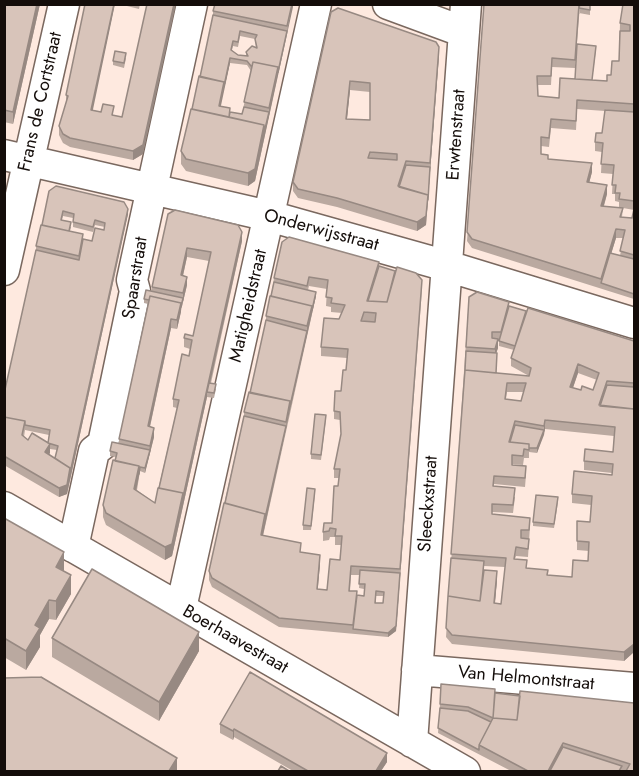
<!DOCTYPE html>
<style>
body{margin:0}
#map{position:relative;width:639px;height:776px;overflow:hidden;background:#fee9df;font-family:Jost,sans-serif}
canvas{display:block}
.frame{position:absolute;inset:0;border:6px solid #140d0a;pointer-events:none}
</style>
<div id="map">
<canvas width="639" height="776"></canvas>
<div class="frame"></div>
</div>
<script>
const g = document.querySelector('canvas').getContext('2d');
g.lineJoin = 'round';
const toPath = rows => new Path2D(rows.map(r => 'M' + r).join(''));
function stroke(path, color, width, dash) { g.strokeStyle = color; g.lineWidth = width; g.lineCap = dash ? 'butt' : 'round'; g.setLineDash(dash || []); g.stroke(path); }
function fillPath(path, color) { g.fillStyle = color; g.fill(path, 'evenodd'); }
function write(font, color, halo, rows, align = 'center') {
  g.font = font + ' Jost,sans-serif'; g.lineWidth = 4.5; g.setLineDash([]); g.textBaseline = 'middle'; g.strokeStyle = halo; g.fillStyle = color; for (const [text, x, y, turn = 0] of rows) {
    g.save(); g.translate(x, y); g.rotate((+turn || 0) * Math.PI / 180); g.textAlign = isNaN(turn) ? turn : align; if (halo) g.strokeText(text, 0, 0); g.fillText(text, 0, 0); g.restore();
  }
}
const minor = toPath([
 [388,4,464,32],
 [4,155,269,216,447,266,634,323],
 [4,270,64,4],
 [4,507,465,772],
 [73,547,94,451,103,444,135,291,132,280,192,4],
 [181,608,316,4],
 [417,670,634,688],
 [412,742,466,4]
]);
stroke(minor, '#7a685f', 33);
stroke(minor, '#fff', 30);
fillPath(toPath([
 [4,4,40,4,13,124,4,122],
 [123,4,140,4,139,9,123,5],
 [293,4,255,181,248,186,186,171,181,164,181,151,200,77,213,15,213,11],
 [240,36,255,39,256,48,246,52,246,56,238,55,232,50,233,46,238,47],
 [230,63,247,65,251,71,242,114,230,112,220,106],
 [484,4,590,4,590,15,579,13,580,5,575,68,552,67,551,85,537,85,538,96,559,98,575,79,596,50,592,80,607,81,611,75,619,61,620,23,623,5,620,4,634,4,634,299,472,248,467,241],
 [577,109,605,111,602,133,595,142,595,151,602,152,601,173,613,174,612,194,615,194,615,201,619,202,619,208,604,206,607,194,589,183,592,172,548,159,541,154,541,146,549,147,551,128,576,130],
 [623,208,634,210,632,218,622,217],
 [616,238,623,238,620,256,611,254],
 [331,12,439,55,426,225,417,231,337,207,298,198,293,191,293,182],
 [350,90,370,92,370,120,347,119],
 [126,58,124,68,113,65,113,61],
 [66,95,92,110,113,115,143,154,133,160,70,147,63,143,59,135,59,126,66,103],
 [49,191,128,214,67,494,59,497,4,465,4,394,36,250,36,246,42,225],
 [63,216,73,218,73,227,93,232,95,225,105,227,104,230,92,241,83,239,70,231,71,227,62,220],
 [25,430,49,435,48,443,28,440,24,437],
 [50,449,57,450,55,458,49,455],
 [168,214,242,241,211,383,216,389,214,398,207,397,172,556,165,560,106,525,103,517,103,505,116,457,110,456,110,451,119,443,119,439,148,304,144,303,144,299,152,291,152,287],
 [187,257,209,261,193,336,184,338,184,347,190,349,189,356,173,399,173,407,177,408,155,503,137,490,140,471,145,473,154,437,150,427,171,328,177,329,183,302,187,285,183,276],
 [379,266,422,289,396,631,388,637,279,627,212,587,209,580,209,571,244,416,244,412,250,393,266,320,266,316,271,296,274,278],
 [309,286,327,289,326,306,331,307,331,312,342,313,339,319,321,347,321,356,347,358,346,370,341,391,334,411,334,419,340,420,341,434,334,469,334,478,339,478,338,486,332,523,323,532,323,541,329,540,330,537,335,537,335,545,342,545,340,560,327,590,317,589,320,564,301,552,263,536,316,296,308,290],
 [351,575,360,575,359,588,364,589,364,596,357,596,350,591],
 [376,596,384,596,383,603,376,603],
 [469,297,509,306,634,341,634,652,624,661,452,644,446,637],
 [498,341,499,341,499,346,514,350,511,358,511,366,529,376,496,373,496,353,498,348],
 [578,373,597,380,593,390,581,390,573,388],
 [507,392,524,392,521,401,506,399],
 [545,429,614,436,613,452,584,461,584,470,612,473,612,475,572,494,572,503,591,505,590,522,577,521,577,550,589,551,588,561,572,577,548,575,527,568,515,559,516,556,528,557,530,526,492,514,492,512,513,513,515,497,494,486,494,484,525,487,526,475,512,464,523,465,524,458,529,458,529,452,537,453],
 [484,566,505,567,501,604,495,604,497,580,484,570],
 [326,419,321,460,311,459,311,454],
 [315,494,311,530,303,530,303,525],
 [558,502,554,528,533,526,533,522],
 [4,518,64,571,71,594,56,620,49,619,40,635,40,647,26,670,4,657],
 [52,638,199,651,159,721,52,657],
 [495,693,520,696,634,703,634,771,511,771,438,733,440,704],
 [220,724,387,762,381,771,293,771,234,737,233,740,220,733]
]), '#baa9a0');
fillPath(toPath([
 [37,4,40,4,13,124,13,112],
 [114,4,115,4,91,119,91,110],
 [174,4,176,4,143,154,133,160,133,151],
 [292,4,293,4,293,7,255,181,248,186,248,173,269,112,269,108,287,31],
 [439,47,439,55,430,172,430,163],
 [230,58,230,63,219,115,219,106],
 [350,81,350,90,346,128,346,119],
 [592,163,592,172,587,191,587,182],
 [430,172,426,225,417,231,417,222],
 [607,185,607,194,601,215,601,206],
 [128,209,128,214,67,494,59,497,59,488],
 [616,229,616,238,602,284,601,283,601,279],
 [242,232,242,241,208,392,207,392,207,397,172,556,165,560,165,547],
 [187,248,187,257,181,284,181,275],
 [379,262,379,271,369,305,367,301],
 [187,277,187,285,183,302,183,293],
 [422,280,396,631,388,637,388,633,396,626],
 [316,292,316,296,290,410,290,406,307,331,307,326],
 [181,303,181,312,177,329,177,320],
 [171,319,171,328,148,435,148,426],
 [498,339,498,348,495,357,495,349],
 [578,364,578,373,570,396,570,387],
 [290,401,290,410,261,544,261,535,286,426],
 [545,420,545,429,544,435,544,426],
 [154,428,154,437,145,473,145,468],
 [544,430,544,435,537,453,537,448],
 [50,444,50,453,45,461,45,452],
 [139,466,140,467,140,471,134,501,134,489],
 [64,552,64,571,56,567],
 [320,555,320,564,317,598,317,589],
 [497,571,497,580,494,612,494,603],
 [71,575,71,594,56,620,56,601],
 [49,600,49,619,40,635,40,647,26,670,26,651,35,625],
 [199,632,199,651,159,721,159,702],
 [634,644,634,652,624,661,624,652],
 [234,729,234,737,233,740,233,731],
 [563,743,563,752,553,771,548,771],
 [387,753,387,762,381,771,376,771],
 [177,758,177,771,169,771]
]), '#978982');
const building = toPath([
 [4,4,37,4,13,112,4,110,4,4],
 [85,4,114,4,91,110,101,112,103,104,114,106,112,115,122,117,147,4,174,4,143,145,133,151,70,138,63,134,59,126,68,96,66,95,85,4],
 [215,4,292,4,287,26,213,11,215,4],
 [484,4,579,4,575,60,552,58,551,76,537,76,538,96,559,98,560,78,607,81,607,75,611,75,612,61,619,61,620,31,630,31,630,25,620,23,623,4,634,4,634,104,577,100,576,121,551,119,549,138,541,137,541,154,548,155,548,159,592,163,587,182,607,185,601,206,623,208,620,217,632,218,634,209,634,255,620,251,625,230,616,229,601,279,472,239,467,232,484,4],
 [580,4,590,4,590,10,579,8,580,4],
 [338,8,436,42,439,47,430,163,406,161,398,186,428,195,426,216,417,222,337,198,298,189,293,182,331,12,338,8],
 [350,81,370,83,370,120,346,119,350,81],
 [370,152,397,154,397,160,368,158,370,152],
 [213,15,287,31,278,72,278,67,253,62,252,66,251,66,247,61,230,58,224,86,224,82,200,77,213,15],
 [240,31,257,35,255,39,257,48,252,46,246,52,248,56,238,55,231,50,233,41,238,42,240,31],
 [577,44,596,46,592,80,575,79,577,44],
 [115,51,126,53,124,63,113,61,115,51],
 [253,62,278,67,269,108,244,102,253,62],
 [199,76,224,82,219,106,230,108,229,117,192,109,199,76],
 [244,107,269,112,264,133,264,125,229,117,230,112,242,114,244,107],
 [191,109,264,125,255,169,248,173,186,159,181,151,191,109],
 [605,110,634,112,634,201,619,199,620,193,615,193,616,185,612,185,614,165,601,164,603,143,595,142,596,133,602,133,605,110],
 [406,165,430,167,428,200,428,195,399,187,406,165],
 [56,186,124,202,128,209,70,473,70,468,55,458,58,446,48,443,50,430,25,425,25,421,4,417,4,394,36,250,79,260,83,239,92,241,95,228,104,230,105,223,95,220,93,227,73,222,74,214,63,211,61,220,71,222,69,231,42,225,49,191,56,186],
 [175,210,238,225,242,232,183,497,183,493,159,488,179,400,173,399,182,354,189,356,192,340,184,338,185,334,193,336,211,252,187,248,181,275,187,277,183,293,152,287,168,214,175,210],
 [41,225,83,234,79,256,36,246,41,225],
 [289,237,379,262,367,301,387,302,397,267,416,273,422,280,400,569,351,566,349,591,357,591,353,625,279,618,212,578,209,571,224,503,265,514,261,535,301,543,300,552,320,555,317,589,327,590,330,559,340,560,342,536,335,536,336,529,330,528,329,531,323,532,324,523,332,523,334,486,338,486,340,469,334,469,341,434,340,412,334,411,335,391,341,391,343,370,346,370,348,349,321,347,324,318,339,319,345,305,331,303,332,298,326,297,328,280,309,277,307,286,274,278,282,242,289,237],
 [364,312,376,313,375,322,361,321,364,312],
 [610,253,634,259,634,294,601,283,610,253],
 [379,266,395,271,387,302,368,301,379,266],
 [274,282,316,292,312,310,312,306,271,296,274,282],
 [146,290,183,298,181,307,181,303,150,296,149,300,144,299,146,290],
 [477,292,509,302,501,332,492,332,492,338,498,339,495,349,466,347,469,297,477,292],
 [150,296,181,303,177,320,171,319,168,334,148,426,154,428,150,446,119,439,150,296],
 [270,296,312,306,307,326,266,316,270,296],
 [509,306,526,311,515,346,499,341,509,306],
 [528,308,634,341,634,383,607,381,599,405,634,409,634,644,624,652,452,635,446,628,448,596,480,601,484,570,497,571,494,603,501,604,506,558,451,554,465,370,529,376,531,368,511,358,528,308],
 [578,364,599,373,593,390,582,386,581,390,570,387,578,364],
 [507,383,526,383,521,401,505,399,507,383],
 [545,420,615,427,613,452,585,449,584,461,613,464,612,475,574,471,572,494,592,496,590,522,577,521,577,541,589,542,588,561,573,560,572,577,547,575,548,570,526,568,527,560,514,559,516,547,528,549,529,539,521,538,521,530,529,530,530,518,492,514,492,504,513,505,515,488,493,486,494,476,525,478,526,466,512,465,512,455,523,456,524,449,529,450,529,444,509,442,515,421,544,426,545,420],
 [266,320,307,331,290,406,290,401,250,393,266,320],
 [466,351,497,353,496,373,465,370,466,351],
 [209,383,216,384,214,393,207,392,209,383],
 [607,385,634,387,634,409,600,406,607,385],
 [249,392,290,401,286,422,244,412,249,392],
 [315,414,326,415,321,455,311,454,315,414],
 [244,416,286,426,265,518,265,514,225,503,244,416],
 [4,417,25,421,22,435,28,440,32,433,50,444,45,452,70,468,67,485,59,488,4,456,4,417],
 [515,425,544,430,537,448,529,448,529,444,510,442,515,425],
 [112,442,150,450,145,468,140,467,139,474,139,466,115,461,117,453,110,451,112,442],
 [113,460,139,466,134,489,155,503,158,488,183,493,172,544,165,547,106,513,103,505,113,460],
 [307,488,315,489,311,526,303,525,307,488],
 [536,495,558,497,554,524,533,522,536,495],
 [4,518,64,552,56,567,71,575,56,601,49,600,35,625,40,628,26,651,4,638,4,518],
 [451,558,484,561,480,601,448,596,451,558],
 [92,569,199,632,159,702,52,638,92,569],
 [360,570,400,573,396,626,388,633,353,629,357,595,364,596,365,584,359,584,360,570],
 [376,591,384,592,383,603,375,603,376,591],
 [250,672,387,753,376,771,308,771,234,729,233,731,220,724,250,672],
 [41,677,177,758,169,771,7,771,4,770,4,678,41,677],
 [441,684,495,689,493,718,468,707,440,704,441,684],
 [520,691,634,703,634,771,626,771,630,764,563,743,548,771,528,771,479,745,493,718,517,720,520,691],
 [495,693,520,696,517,720,493,718,495,693],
 [440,708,468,711,491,722,479,745,479,750,438,728,440,708],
 [563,747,622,766,619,771,550,771,563,747],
 [281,766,289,771,278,771,281,766]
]);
fillPath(building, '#d8c4ba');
stroke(building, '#978982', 1.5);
write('18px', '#140d0a', '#fff', [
 ["Frans de Cortstraat",41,102,-77],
 ["Erwtenstraat",457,135,-86],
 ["Onderwijsstraat",321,231,15],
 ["Spaarstraat",136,278,-81],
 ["Matigheidstraat",249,306,-77],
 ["Sleeckxstraat",429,504,-86],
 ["Boerhaavestraat",235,640,30],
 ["Van Helmontstraat",526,679,5]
]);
</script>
